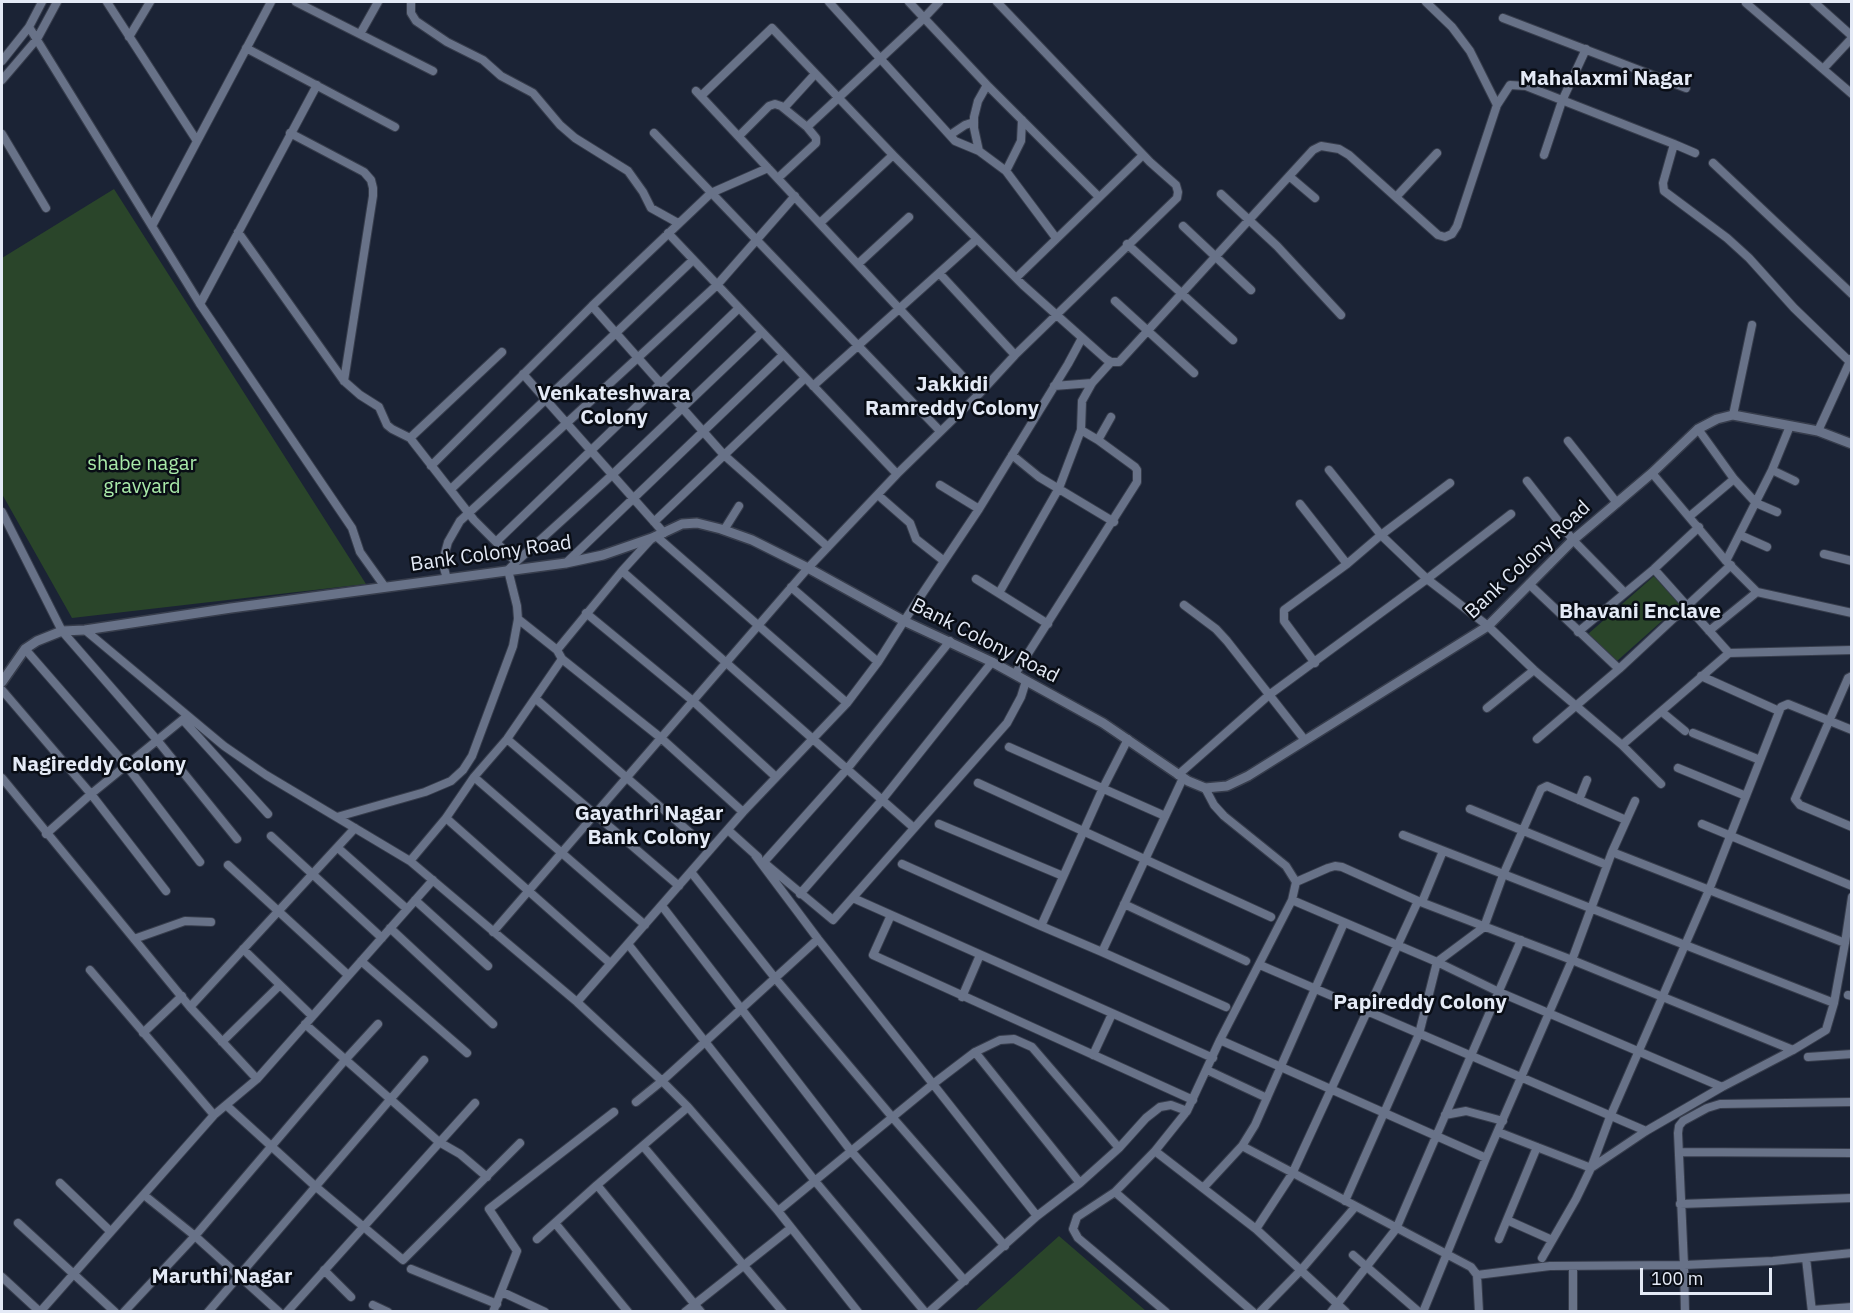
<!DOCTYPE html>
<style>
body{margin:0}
#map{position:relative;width:1853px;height:1313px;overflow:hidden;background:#1b2335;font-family:"IBM Plex Sans",sans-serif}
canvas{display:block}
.frame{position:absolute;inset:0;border:3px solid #e4eaf6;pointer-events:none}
.scale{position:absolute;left:1640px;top:1268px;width:132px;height:27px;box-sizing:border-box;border:3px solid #e4eaf6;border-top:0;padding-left:8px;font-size:18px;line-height:21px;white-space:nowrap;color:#e4eaf6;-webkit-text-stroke:4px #090d15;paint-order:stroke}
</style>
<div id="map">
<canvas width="1853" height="1313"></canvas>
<div class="frame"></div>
<div class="scale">100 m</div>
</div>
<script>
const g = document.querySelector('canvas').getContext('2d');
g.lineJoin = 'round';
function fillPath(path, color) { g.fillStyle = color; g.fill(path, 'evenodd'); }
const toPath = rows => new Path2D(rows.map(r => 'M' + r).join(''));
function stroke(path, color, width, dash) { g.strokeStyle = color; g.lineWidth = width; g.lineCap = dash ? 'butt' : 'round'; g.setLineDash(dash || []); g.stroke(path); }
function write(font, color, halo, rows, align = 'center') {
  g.font = font + ' "IBM Plex Sans",sans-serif'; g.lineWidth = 5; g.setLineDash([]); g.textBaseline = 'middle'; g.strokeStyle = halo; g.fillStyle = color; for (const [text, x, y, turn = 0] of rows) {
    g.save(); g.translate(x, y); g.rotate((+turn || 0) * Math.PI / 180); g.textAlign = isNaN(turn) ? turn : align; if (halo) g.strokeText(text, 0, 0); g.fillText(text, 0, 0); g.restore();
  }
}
fillPath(toPath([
 [114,189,366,584,72,618,2,494,2,258],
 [1654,576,1680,605,1617,661,1588,634],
 [1059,1236,1146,1311,975,1311]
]), '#2a452a');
const minor = toPath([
 [107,2,197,141],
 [296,2,433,71],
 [411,2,411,13,416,21,447,42,483,60,501,76,533,93,560,125,575,138,628,171,643,192,651,208,678,223],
 [829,2,955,141,979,151,1006,171,1056,238],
 [909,2,987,85,1099,197],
 [1426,2,1452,27,1470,51,1497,105],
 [1747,2,1746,3,1852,94],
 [1814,2,1852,36],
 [1503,18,1686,88],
 [29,27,200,304,352,528,360,552,385,587],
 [360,34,378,2],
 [129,37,150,2],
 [246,48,395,127],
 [2,61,29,27,42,2],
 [1823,69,1852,38],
 [2,80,37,39,57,2],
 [696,91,979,394],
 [701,96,772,28,893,155,1023,285,1106,359,1111,362,1119,362,1313,150,1321,146,1339,149,1349,155,1438,235,1445,237,1452,234,1457,226,1497,105,1510,85,1526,86,1674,144,1663,183,1664,191,1727,238,1749,258,1794,308,1849,361],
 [784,108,815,74],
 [290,133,364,172,371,180,373,188,373,196,344,381],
 [654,133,940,431],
 [2,134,46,208],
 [950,135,965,125,974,122],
 [739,136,769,106,775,104,781,106,807,127],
 [1674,144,1695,153],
 [979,151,974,128,974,117,978,101,987,85],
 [1544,155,1562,101,1586,49],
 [1713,163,1852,294],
 [1006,171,1021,141,1022,120],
 [1289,176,1315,198],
 [778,178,816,143,816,138,807,127,923,19,939,2],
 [1221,194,1277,246,1341,315],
 [1396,197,1437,153],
 [820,223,893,155],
 [152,226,271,2],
 [1183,226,1251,290],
 [238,232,344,381,360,395,379,407,387,425,392,429,410,438,474,520,516,562,508,570,517,606,518,619,513,646,472,756,463,770,451,781,425,792,337,817],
 [668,233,897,474],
 [1127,244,1233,340],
 [858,264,909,217],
 [940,274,1015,355],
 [1016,278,1143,155],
 [1115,301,1194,373],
 [200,304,317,85],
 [592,306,724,455,828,547],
 [523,374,664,533],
 [813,386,977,239],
 [1054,386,1092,383],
 [1733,415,1752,325],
 [1698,429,1734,479,1756,503,1777,512],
 [1818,431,1851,359],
 [410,438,502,352],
 [1098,440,1111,417],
 [1568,441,1617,503],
 [1012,455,1039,477,1114,522],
 [431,466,592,306,711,193,768,168],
 [1329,470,1381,535,1450,483],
 [1772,470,1795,481],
 [1652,473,1726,561,1757,592,1852,613],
 [1527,481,1573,540,1625,593],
 [940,485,979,509],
 [451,489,693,260],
 [878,495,910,523,916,539,944,561],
 [1300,504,1347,564],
 [2,512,62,631,157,740,237,839],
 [1690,516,1734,479],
 [654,522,805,378],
 [724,530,739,506],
 [1740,535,1767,547],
 [656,536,847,703],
 [496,542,739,308],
 [1824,554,1852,561],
 [1726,561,1772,470,1790,426],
 [516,562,612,475,762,332],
 [566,563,783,355],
 [1654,569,1729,653],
 [622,571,914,828],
 [447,579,444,568,445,553,448,542,460,521,717,285,795,196],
 [976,579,1048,624],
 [1529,584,1619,669],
 [791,587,878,662],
 [999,593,1059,488,1081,430,1082,401,1092,383,1111,362],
 [1184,605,1216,629,1227,641,1304,739],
 [586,613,693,701,776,777],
 [518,619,557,650,562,659,661,738,743,812],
 [85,630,224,746,266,775,410,861,577,1002,662,1081,688,1107,778,1211,858,1312],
 [1709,631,1757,592],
 [1578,632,1654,569,1699,527],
 [25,649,126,765,200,862],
 [557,650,622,571,652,538],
 [1315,663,1284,621,1284,610,1347,564,1381,535,1427,579,1488,626,1534,670,1622,745,1661,784],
 [1015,674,1137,482,1137,470,1135,467,1098,440,1081,430],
 [1701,676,1779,711],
 [1852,676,1848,678,1795,799,1800,805,1852,827],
 [2,690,91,794,166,891],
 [536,699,710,850],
 [1487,708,1534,670],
 [1662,712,1685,731],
 [183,720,268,814],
 [1693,733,1760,760],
 [507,739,679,886],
 [1128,739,1103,788,1041,926,1102,952,1183,778],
 [1537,739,1619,669,1731,565],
 [1622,745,1729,653,1852,650],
 [1009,747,1165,816],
 [1678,768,1746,796],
 [1178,775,1269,695,1427,579,1511,514],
 [474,777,645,925],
 [2,778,190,1007,257,1079],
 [978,783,1271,917],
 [1579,800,1587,780],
 [1470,809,1607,865],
 [446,818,610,963],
 [939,824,1063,876],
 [1702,824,1852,886],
 [728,830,758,857],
 [46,834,91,794,187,716],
 [1403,835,1834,1003],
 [271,836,382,938],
 [338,848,407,909],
 [1612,852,1845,943],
 [755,855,818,939,933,1084,975,1052,1000,1040,1014,1039,1032,1047,1119,1148],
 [410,861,446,818,474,777,507,739,562,659],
 [764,862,847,769,950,641],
 [902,864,1041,926],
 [228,865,348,975],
 [767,865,833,920,1007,723,1021,697,1026,681],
 [691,872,775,978,893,1118,1005,1246],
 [1296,882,1328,868,1335,866,1342,867,1418,901,1572,960,1793,1050],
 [800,894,882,800,992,662],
 [853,898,1213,1058],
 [415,900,488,966],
 [1292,900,1437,962,1499,992,1722,1087],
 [1422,902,1443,851],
 [1124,904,1246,961],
 [662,906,851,1151,965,1281],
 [891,915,873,955,1193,1100],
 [390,928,493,1024],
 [493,932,808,568,897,474,979,394,1015,355,1177,198,1178,192,1176,185,1150,162,997,2],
 [134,939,185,921,211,922],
 [628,944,815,1181,925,1312],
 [243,949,312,1016],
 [1102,952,1226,1007],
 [361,961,467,1053],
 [1260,965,1646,1131],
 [90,970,214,1115],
 [1848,995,1852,996],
 [962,997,980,955],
 [577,1002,743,812,847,703,878,662,904,621,979,509,1068,364,1082,338],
 [190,1007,355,828],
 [305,1024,439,1142,460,1154,487,1177],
 [143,1033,182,996],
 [1220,1040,1486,1158],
 [222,1042,280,985],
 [975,1052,1080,1183],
 [1093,1055,1112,1014],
 [1808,1057,1852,1054],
 [1207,1070,1267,1098],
 [636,1102,662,1081,818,939],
 [226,1105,315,1186,403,1260,520,1143],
 [1445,1115,1466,1111,1503,1121],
 [1498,1132,1591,1168],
 [643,1146,783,1312],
 [1242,1146,1471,1267,1477,1275,1479,1312],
 [1155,1151,1256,1229,1346,1312],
 [1679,1152,1852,1153],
 [1591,1168,1646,1131,1722,1087,1793,1050,1826,1030,1834,1003,1845,943,1852,897],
 [60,1183,110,1231],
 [597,1185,701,1312],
 [1204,1187,1242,1146,1255,1125,1344,923],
 [1115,1192,1253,1312],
 [144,1195,195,1236,279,1312],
 [1345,1201,1419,1034,1437,962,1484,927,1503,875,1541,789,1547,786,1626,820],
 [1680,1204,1852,1198],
 [778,1211,933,1084,1037,1216],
 [1507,1220,1552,1240],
 [18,1223,115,1312],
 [555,1223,628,1312],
 [1256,1229,1292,1174,1418,901],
 [537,1239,597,1185,688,1107],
 [1499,1239,1537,1147],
 [1353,1255,1419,1312],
 [1542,1258,1576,1199,1591,1168,1610,1117,1709,890,1781,707,1788,704,1852,730],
 [1806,1258,1812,1312],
 [411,1269,497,1304],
 [324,1270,351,1297],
 [1477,1275,1550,1266,1684,1265,1678,1133,1679,1126,1683,1121,1707,1108,1720,1104,1852,1102],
 [2,1277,40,1312],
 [502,1292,545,1312],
 [373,1305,388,1312],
 [1812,1310,1852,1307],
 [40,1312,214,1115,257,1079,433,880],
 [124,1312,195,1236,345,1060,378,1024],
 [208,1312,424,1060],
 [287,1312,475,1103],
 [493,1312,517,1251,489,1209,614,1112],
 [685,1312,791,1228],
 [929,1312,1037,1216,1080,1183,1119,1148,1146,1118,1160,1107,1171,1105,1187,1111],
 [1166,1312,1078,1238,1073,1229,1077,1217,1115,1192,1155,1151,1187,1111,1220,1040,1292,900,1296,882,1286,866,1224,816,1214,805,1205,788],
 [1260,1312,1301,1270,1355,1207],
 [1331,1312,1396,1229,1521,940],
 [1423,1312,1486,1158,1572,960,1612,852,1635,801],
 [1573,1312,1573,1266],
 [1685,1312,1684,1265,1773,1261,1852,1253]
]);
const tertiary = toPath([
 [2,682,25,649,37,641,62,631,85,630,231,608,566,563,603,555,652,538,682,524,697,523,721,529,752,540,808,568,904,621,992,662,1103,723,1188,781,1205,788,1227,786,1248,776,1488,626,1573,540,1652,473,1698,429,1717,419,1733,415,1818,431,1852,444]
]);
stroke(minor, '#373d4c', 10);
stroke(tertiary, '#373d4c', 12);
stroke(minor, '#687288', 8);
stroke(tertiary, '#687288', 9);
write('20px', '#a9eaa9', '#090d15', [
 ["shabe nagar",142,464],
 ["gravyard",142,487]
]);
write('20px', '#e4eaf6', '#090d15', [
 ["Bank Colony Road",491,554,-8],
 ["Bank Colony Road",1528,560,-43],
 ["Bank Colony Road",985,641,27]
]);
write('bold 21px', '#e4eaf6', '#090d15', [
 ["Mahalaxmi Nagar",1606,79],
 ["Jakkidi",952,385],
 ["Ramreddy Colony",952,409],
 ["Venkateshwara",614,394],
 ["Colony",614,418],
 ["Bhavani Enclave",1640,612],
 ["Nagireddy Colony",99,765],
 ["Gayathri Nagar",649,814],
 ["Bank Colony",649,838],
 ["Papireddy Colony",1420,1003],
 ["Maruthi Nagar",222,1277]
]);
</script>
